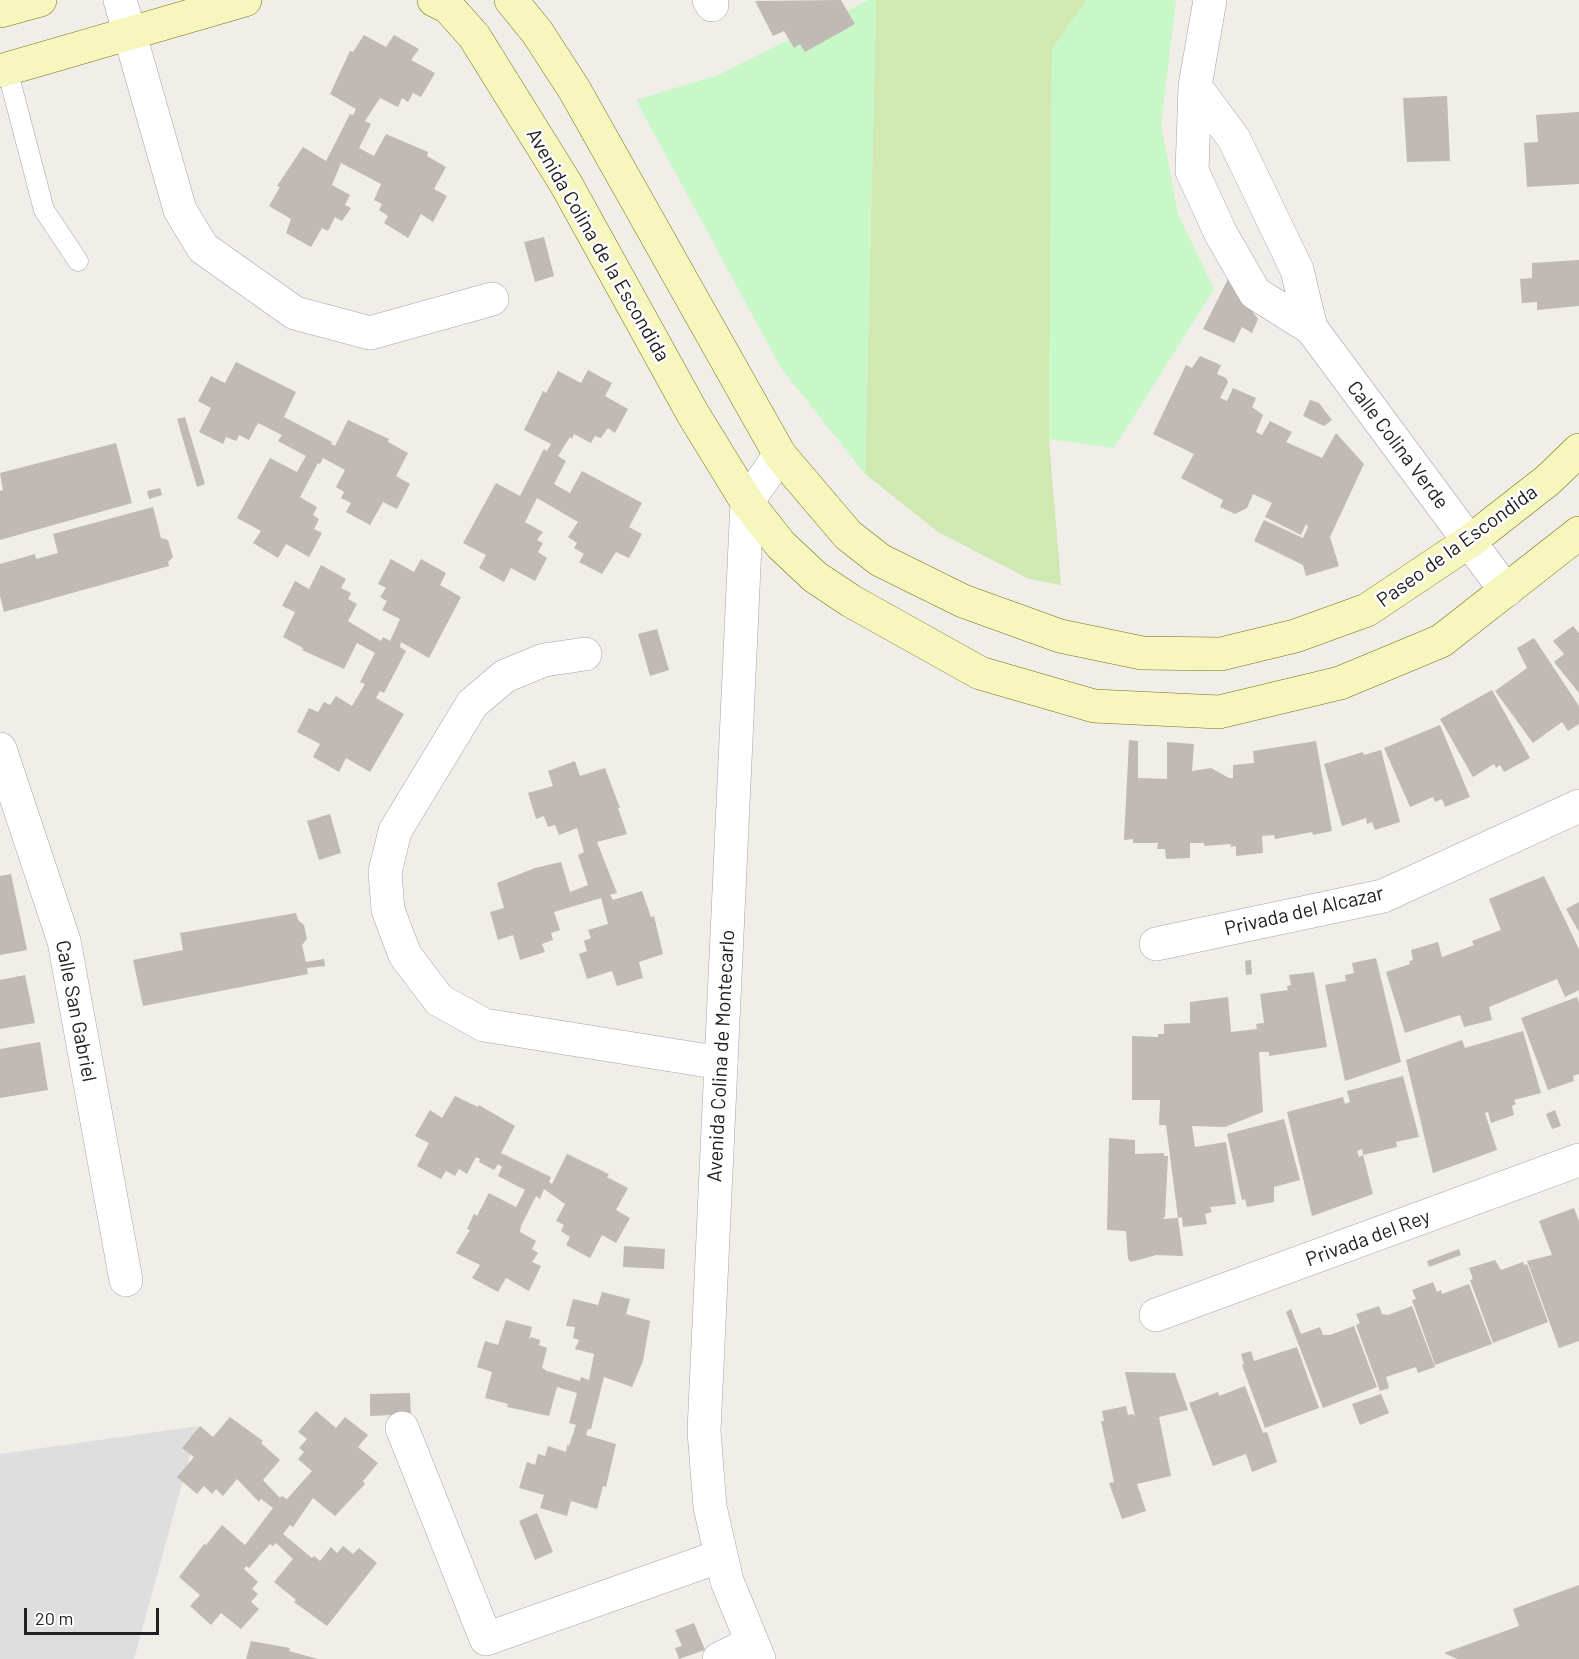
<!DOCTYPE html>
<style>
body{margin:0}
#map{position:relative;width:1579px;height:1659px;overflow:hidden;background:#f1ede8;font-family:Barlow,sans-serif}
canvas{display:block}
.scale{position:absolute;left:24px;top:1608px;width:135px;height:27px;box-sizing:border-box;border:3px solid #212121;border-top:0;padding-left:8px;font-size:18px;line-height:21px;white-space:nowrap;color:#212121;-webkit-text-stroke:4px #fff;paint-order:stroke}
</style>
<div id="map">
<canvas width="1579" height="1659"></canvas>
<div class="scale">20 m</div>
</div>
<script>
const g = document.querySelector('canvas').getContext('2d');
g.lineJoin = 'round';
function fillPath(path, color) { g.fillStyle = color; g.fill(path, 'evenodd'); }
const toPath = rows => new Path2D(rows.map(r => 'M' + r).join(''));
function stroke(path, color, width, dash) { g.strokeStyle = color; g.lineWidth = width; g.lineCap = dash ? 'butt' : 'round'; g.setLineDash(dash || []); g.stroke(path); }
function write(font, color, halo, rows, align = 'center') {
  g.font = font + ' Barlow,sans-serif'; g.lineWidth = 5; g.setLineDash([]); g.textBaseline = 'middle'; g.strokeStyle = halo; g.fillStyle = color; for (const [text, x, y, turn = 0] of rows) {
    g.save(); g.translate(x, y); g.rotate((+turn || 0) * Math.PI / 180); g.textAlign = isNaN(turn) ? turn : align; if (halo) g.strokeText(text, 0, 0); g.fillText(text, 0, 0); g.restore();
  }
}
fillPath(toPath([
 [198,1426,134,1659,0,1659,0,1454]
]), '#dfdede');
fillPath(toPath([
 [876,0,1087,0,1052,49,1049,439,1061,585,1029,579,938,532,865,474]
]), '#d0e8b1');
fillPath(toPath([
 [869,0,876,0,865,474,781,368,636,100,718,75],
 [1087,0,1176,0,1161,125,1178,214,1214,289,1114,448,1049,439,1052,49]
]), '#c8f7c8');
fillPath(toPath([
 [841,0,855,24,805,52,800,44,794,48,784,31,773,36,755,1],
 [364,35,386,47,394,35,419,49,411,60,435,73,421,97,413,93,408,102,402,98,398,107,380,98,365,121,371,124,359,148,374,156,386,134,428,152,427,156,446,167,434,189,447,196,433,222,421,214,408,238,384,223,388,216,379,210,382,204,374,200,381,184,341,163,332,185,350,195,345,205,351,208,342,221,335,217,328,231,322,228,311,247,286,233,291,219,269,206,280,187,277,186,303,147,326,161,350,114,353,115,356,109,330,94,350,51,353,52],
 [1447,96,1450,161,1407,162,1403,98],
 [1579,112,1579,184,1527,187,1524,143,1538,142,1536,115],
 [544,237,554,276,535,282,524,242],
 [1579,260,1579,306,1537,310,1537,302,1522,303,1520,279,1532,278,1532,263],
 [1228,279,1258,319,1252,333,1242,327,1234,343,1203,329],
 [1200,356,1221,365,1217,374,1226,378,1228,382,1220,398,1227,401,1233,388,1256,398,1252,407,1263,415,1256,432,1262,435,1270,421,1292,432,1286,442,1322,458,1336,433,1364,464,1330,537,1339,566,1306,576,1303,565,1254,541,1264,520,1303,538,1308,527,1306,524,1301,535,1265,517,1272,503,1253,494,1247,508,1235,514,1220,507,1223,500,1181,478,1194,454,1153,434,1186,365,1192,368],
 [236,362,296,392,284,417,332,442,331,444,335,446,348,420,389,439,388,442,408,453,396,476,410,484,397,509,383,502,370,525,346,512,351,503,341,498,344,492,336,487,345,470,323,458,320,464,318,463,300,497,317,507,313,515,319,519,314,529,322,533,309,557,286,544,278,558,253,543,261,531,237,518,270,458,297,472,306,456,278,441,282,435,258,423,249,440,239,435,236,441,226,437,223,444,199,432,211,408,198,401,211,376,225,383],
 [588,370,612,383,605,396,628,409,615,433,608,428,601,438,595,436,591,443,574,434,572,439,570,437,558,456,566,461,554,484,570,493,582,471,642,503,629,527,642,534,629,558,616,552,602,574,579,562,584,554,574,548,577,543,568,537,578,522,537,498,525,522,543,532,537,540,543,543,538,552,547,558,535,581,511,568,504,582,479,568,486,555,463,543,496,483,520,496,544,449,547,451,551,444,524,430,543,391,546,393,558,371,581,383],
 [1310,400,1319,403,1332,420,1324,426,1303,416],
 [185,417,205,484,197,487,177,419],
 [116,443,132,503,0,540,0,491,3,490,0,473],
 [160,488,162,495,149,499,147,491],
 [153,507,161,538,168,540,173,557,168,562,169,566,4,612,0,596,0,564,35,554,36,559,58,553,53,534],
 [391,559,414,572,421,559,446,573,440,585,461,597,429,658,401,642,400,647,406,651,384,693,380,691,376,698,404,714,370,772,346,758,339,772,313,757,320,744,297,732,309,708,318,712,324,702,330,705,336,696,352,706,365,684,360,682,375,653,357,643,344,669,302,650,303,648,283,637,295,612,282,606,295,581,309,589,321,565,346,579,341,588,351,593,348,599,357,604,348,621,381,641,383,637,390,641,400,619,382,610,387,601,380,597,386,588,378,584],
 [1573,626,1579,633,1579,693,1554,662,1564,654,1553,641],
 [657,629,669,670,650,676,638,634],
 [1534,638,1579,706,1579,724,1568,731,1562,722,1533,743,1495,691,1527,668,1517,648],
 [1492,690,1530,758,1504,772,1500,765,1496,768,1494,764,1473,777,1440,719],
 [1440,725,1470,797,1445,807,1442,799,1435,802,1433,797,1410,807,1384,748],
 [1129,740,1138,741,1138,778,1167,779,1167,742,1194,744,1192,771,1211,768,1229,778,1233,778,1233,765,1254,763,1253,751,1316,741,1332,831,1313,835,1312,832,1275,839,1274,835,1262,836,1263,853,1236,856,1236,846,1230,847,1231,844,1204,846,1204,843,1190,843,1190,858,1166,859,1165,849,1157,849,1158,843,1133,843,1133,839,1124,840],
 [1381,750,1400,822,1375,830,1372,822,1367,824,1366,818,1342,826,1324,764,1363,752,1364,755],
 [575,761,580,776,605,768,620,808,618,808,627,834,597,842,617,893,610,895,613,900,642,891,651,917,654,916,663,954,639,962,643,978,617,986,612,971,587,979,579,954,587,951,584,941,591,938,588,930,608,924,601,898,554,912,560,930,551,933,553,940,542,944,545,952,520,960,513,935,498,940,490,912,504,908,497,883,535,868,561,862,570,892,588,885,578,855,584,852,577,828,559,835,555,825,548,827,544,816,536,819,528,793,553,786,548,771],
 [330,814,341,853,319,860,307,821],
 [11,874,27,950,0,955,0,876],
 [1544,876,1579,949,1579,990,1565,997,1557,979,1489,1007,1492,1020,1464,1027,1460,1015,1405,1033,1386,972,1410,964,1409,961,1413,960,1411,950,1438,942,1442,957,1474,945,1472,941,1501,930,1489,899],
 [1579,902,1579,932,1566,909],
 [296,913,298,920,304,925,307,939,302,945,306,962,324,959,325,966,307,968,308,974,143,1006,133,960,183,950,180,933],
 [1376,958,1401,1062,1345,1081,1325,985,1346,981,1345,975,1354,973,1352,963],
 [1251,960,1252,974,1246,975,1245,961],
 [1314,972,1327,1047,1269,1056,1269,1052,1259,1052,1263,1112,1225,1127,1192,1126,1195,1147,1226,1142,1236,1204,1210,1207,1212,1212,1205,1214,1207,1224,1183,1227,1182,1217,1178,1218,1166,1125,1159,1125,1160,1100,1132,1100,1132,1036,1158,1037,1158,1034,1164,1034,1164,1024,1190,1023,1190,1002,1228,997,1231,1032,1257,1029,1256,1024,1264,1023,1260,994,1288,990,1287,986,1291,985,1289,975],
 [25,975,35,1023,0,1029,0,980],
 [1577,997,1579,1003,1579,1074,1573,1076,1574,1081,1548,1090,1521,1018],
 [1523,1031,1541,1093,1514,1100,1516,1104,1512,1106,1514,1115,1491,1123,1488,1112,1485,1113,1497,1150,1433,1173,1406,1060,1462,1040,1465,1048],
 [40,1042,48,1090,0,1098,0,1049],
 [1403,1076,1419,1137,1396,1142,1397,1147,1363,1155,1362,1149,1357,1151,1359,1157,1363,1155,1373,1194,1312,1216,1287,1112,1343,1097,1345,1104,1350,1102,1347,1091],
 [455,1096,478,1107,479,1105,515,1126,501,1153,551,1177,549,1182,552,1184,567,1154,609,1174,607,1177,628,1188,616,1210,630,1218,616,1243,602,1235,590,1258,566,1245,570,1237,561,1231,564,1225,556,1221,565,1204,544,1189,540,1199,536,1196,521,1226,520,1232,536,1241,532,1249,538,1253,532,1262,541,1266,529,1291,506,1278,498,1292,472,1278,480,1265,456,1253,470,1230,467,1229,474,1214,477,1216,489,1193,516,1207,525,1190,498,1176,502,1167,498,1164,494,1170,479,1162,480,1159,476,1157,467,1174,459,1169,455,1176,446,1171,441,1179,417,1166,429,1143,415,1136,430,1110,442,1118],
 [1555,1110,1561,1126,1552,1129,1546,1114],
 [1284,1119,1300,1180,1274,1187,1274,1202,1247,1207,1245,1199,1242,1200,1227,1134],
 [1109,1138,1135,1140,1135,1154,1164,1153,1164,1156,1168,1156,1165,1217,1162,1219,1178,1218,1183,1256,1156,1255,1131,1262,1128,1259,1126,1231,1107,1230],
 [1574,1208,1579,1221,1579,1341,1559,1348,1527,1261,1552,1255,1539,1221],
 [624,1246,665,1249,664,1269,623,1267],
 [1459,1249,1461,1255,1429,1267,1427,1261],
 [1495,1260,1501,1270,1523,1262,1524,1265,1527,1264,1548,1322,1493,1343,1470,1280,1473,1279,1469,1268],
 [1433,1282,1437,1292,1441,1290,1442,1294,1469,1284,1492,1344,1435,1365,1412,1300,1416,1299,1412,1290],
 [602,1292,630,1299,626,1314,650,1321,643,1361,632,1387,604,1377,591,1429,588,1429,586,1435,616,1444,606,1487,603,1486,597,1509,571,1501,567,1516,540,1508,544,1495,519,1488,527,1462,535,1465,538,1454,545,1456,548,1446,566,1452,567,1445,569,1446,576,1425,569,1423,577,1393,557,1387,549,1416,507,1407,508,1404,485,1398,492,1372,477,1367,485,1341,498,1345,506,1320,532,1327,529,1340,531,1337,540,1340,539,1345,547,1348,542,1368,547,1371,580,1381,581,1377,589,1380,594,1354,575,1349,579,1340,573,1338,575,1327,566,1326,573,1299,598,1305],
 [1379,1306,1382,1314,1388,1315,1412,1306,1435,1367,1418,1373,1416,1367,1386,1377,1389,1388,1380,1391,1356,1325,1360,1323,1356,1314],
 [1291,1309,1301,1334,1320,1327,1323,1335,1330,1335,1354,1326,1377,1387,1323,1408,1286,1312],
 [1297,1347,1319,1408,1265,1428,1242,1365,1244,1364,1241,1354,1251,1351,1254,1361],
 [1125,1372,1175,1373,1188,1410,1159,1417,1171,1476,1137,1484,1146,1511,1122,1519,1109,1483,1114,1482,1101,1421,1104,1421,1102,1411,1126,1406,1128,1415,1133,1414,1135,1417],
 [1245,1386,1263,1433,1267,1432,1277,1462,1252,1472,1246,1454,1213,1466,1189,1403,1218,1392,1219,1396],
 [410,1393,411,1414,370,1416,370,1394],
 [1381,1394,1389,1413,1360,1425,1352,1404],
 [316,1411,336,1428,345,1417,368,1435,358,1447,378,1463,363,1481,365,1484,335,1516,313,1498,293,1527,290,1525,283,1534,312,1558,314,1556,320,1561,331,1547,337,1553,343,1546,353,1554,359,1548,377,1563,327,1626,294,1602,296,1600,274,1582,293,1559,276,1543,273,1546,270,1544,249,1568,246,1566,244,1569,258,1582,252,1589,258,1594,251,1602,259,1609,241,1629,221,1613,211,1625,190,1606,200,1595,179,1577,204,1544,206,1545,222,1525,245,1545,273,1508,261,1499,259,1502,237,1479,223,1496,216,1489,212,1494,204,1486,197,1494,177,1477,194,1457,182,1448,200,1426,213,1437,230,1417,263,1441,261,1443,280,1460,263,1480,280,1498,282,1496,287,1499,312,1471,298,1459,304,1452,299,1448,307,1439,298,1432],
 [537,1513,553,1552,535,1560,519,1521],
 [1579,1585,1579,1659,1457,1659,1444,1653,1519,1626,1513,1609],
 [694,1623,705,1650,679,1659,675,1648,682,1646,675,1630],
 [251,1641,290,1648,289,1651,318,1659,246,1659]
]), '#c1b9b4');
const service = toPath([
 [7,69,44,210,78,261]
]);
const minor = toPath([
 [120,0,180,210,203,248,295,313,370,333,492,299],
 [709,0,712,5],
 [1210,0,1195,86,1192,171,1221,234,1255,293,1311,328,1506,591],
 [1195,86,1234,139,1297,270,1311,328],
 [585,654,544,660,505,676,472,704,395,831,385,872,388,910,405,955,439,1000,484,1025,721,1063],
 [0,749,64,941,126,1280],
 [1156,944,1383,896,1579,806],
 [1156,1315,1579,1160],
 [402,1428,486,1639,721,1556],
 [719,1659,751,1643]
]);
const tertiary = toPath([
 [759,1659,727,1581,710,1507,704,1431,747,502,780,455]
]);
const secondary = toPath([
 [434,0,448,7,474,36,566,184,693,414,747,502,781,545,815,577,851,601,980,673,1094,706,1219,712,1340,683,1441,641,1579,533],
 [511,0,537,32,574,89,780,455,848,535,880,560,963,601,1060,636,1142,653,1221,654,1295,636,1367,610,1470,541,1548,480,1579,450],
 [0,11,40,0],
 [0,71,245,0]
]);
stroke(service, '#a5a5a5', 21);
stroke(minor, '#a5a5a5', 34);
stroke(tertiary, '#a5a5a5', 34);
stroke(secondary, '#72750a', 34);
stroke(service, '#fff', 20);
stroke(minor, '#fff', 33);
stroke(tertiary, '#fff', 33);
stroke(secondary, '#f7f6bf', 33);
write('20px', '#212121', '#fff', [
 ["Avenida Colina de la Escondida",598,245,60],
 ["Calle Colina Verde",1398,445,53],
 ["Paseo de la Escondida",1457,546,-36],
 ["Privada del Alcazar",1304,911,-13],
 ["Calle San Gabriel",76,1011,79],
 ["Avenida Colina de Montecarlo",721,1056,-87],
 ["Privada del Rey",1368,1238,-20]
]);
</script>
